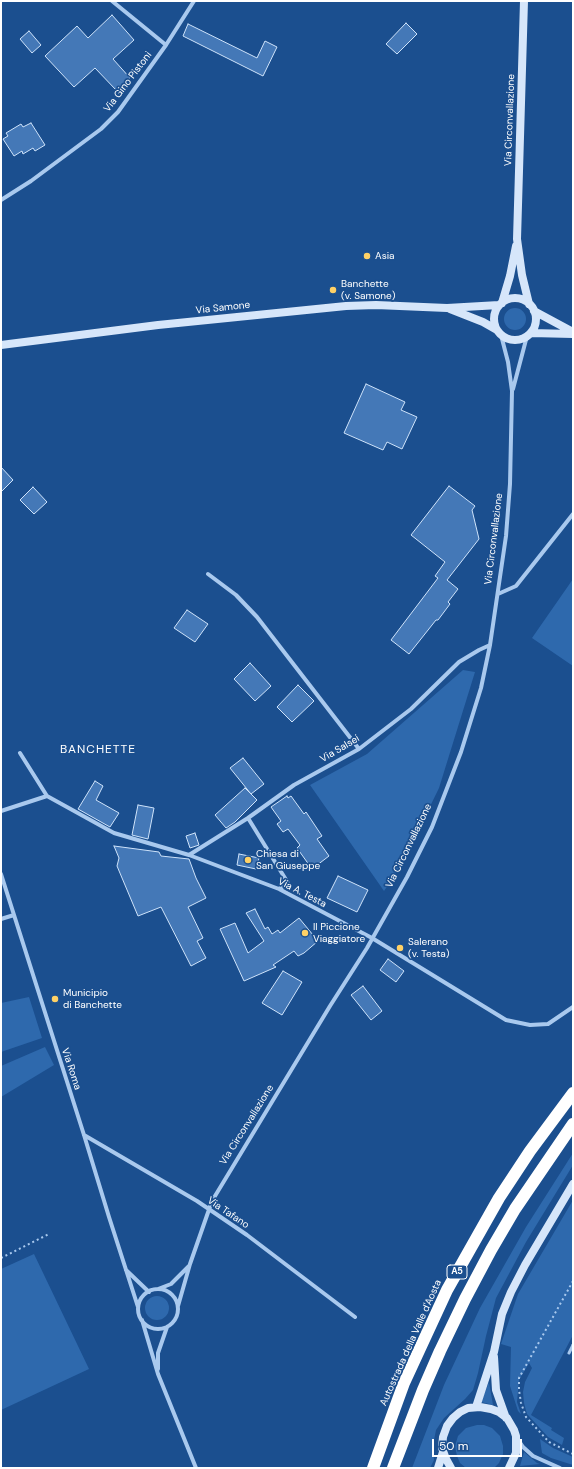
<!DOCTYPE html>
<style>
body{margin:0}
#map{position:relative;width:574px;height:1469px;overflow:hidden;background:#1b4f8f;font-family:"DM Sans",sans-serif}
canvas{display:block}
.frame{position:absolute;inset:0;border:2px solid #fff;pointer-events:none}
.scale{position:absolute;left:432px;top:1439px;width:90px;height:18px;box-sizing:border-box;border:2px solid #fff;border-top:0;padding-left:5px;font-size:12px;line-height:14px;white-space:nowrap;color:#fff;-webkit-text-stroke:3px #1b4f8f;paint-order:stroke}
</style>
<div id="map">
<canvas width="574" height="1469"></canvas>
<div class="frame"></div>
<div class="scale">50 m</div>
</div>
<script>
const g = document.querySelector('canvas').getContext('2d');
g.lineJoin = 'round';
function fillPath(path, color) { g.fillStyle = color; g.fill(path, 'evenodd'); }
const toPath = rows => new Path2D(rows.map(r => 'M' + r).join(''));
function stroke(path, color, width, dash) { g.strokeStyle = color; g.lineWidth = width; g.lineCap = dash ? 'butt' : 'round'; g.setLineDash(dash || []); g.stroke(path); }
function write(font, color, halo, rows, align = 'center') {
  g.font = font + ' "DM Sans",sans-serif'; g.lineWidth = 3.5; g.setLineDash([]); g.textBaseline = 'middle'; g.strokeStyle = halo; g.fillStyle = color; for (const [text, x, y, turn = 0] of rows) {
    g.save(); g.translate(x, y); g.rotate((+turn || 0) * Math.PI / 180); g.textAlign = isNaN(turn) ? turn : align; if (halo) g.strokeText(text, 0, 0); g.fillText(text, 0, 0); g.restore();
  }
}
fillPath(toPath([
 '504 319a11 11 0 1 1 22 0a11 11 0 1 1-22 0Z',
 [573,579,573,666,532,638],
 [463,670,475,672,439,788,401,866,384,891,310,785,367,754],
 [29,997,42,1038,1,1052,1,1003],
 [45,1047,54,1065,1,1097,1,1066],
 [573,1153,573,1165,526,1242,496,1298,486,1336,478,1373,473,1390,465,1399,444,1418,436,1430,433,1445,434,1460,430,1468,412,1468,444,1385,480,1308,526,1227],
 [573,1200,573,1335,531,1415,552,1428,551,1430,564,1438,562,1445,548,1437,527,1414,524,1403,523,1392,525,1382,532,1368,529,1363,519,1380,517,1402,521,1414,518,1411,510,1386,511,1347,501,1344,518,1294],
 [34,1254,89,1369,1,1410,1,1269],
 '145 1308a12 12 0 1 1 24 0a12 12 0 1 1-24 0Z',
 [489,1382,493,1405,481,1402],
 [477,1425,484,1425,492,1428,500,1436,503,1446,503,1454,499,1463,494,1468,466,1468,460,1463,457,1456,455,1446,458,1436,466,1428],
 [540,1439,553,1448,573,1457,573,1465,551,1458,542,1453],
 [524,1452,537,1463,540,1464,520,1466]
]), '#2e69ad');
const building = toPath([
 [112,15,134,40,113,59,130,78,116,90,95,68,74,87,45,56,77,26,88,38,112,15],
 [406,23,417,34,397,54,386,44,406,23],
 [188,24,257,58,265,41,277,47,263,76,183,36,188,24],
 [29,31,41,45,32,53,20,39,29,31],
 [31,123,45,145,35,151,33,148,23,154,22,151,14,156,3,139,8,136,6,133,21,124,23,127,31,123],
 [366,384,405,402,401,410,417,417,402,449,387,442,383,450,344,433,366,384],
 [1,467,13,480,1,492,1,467],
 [449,486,475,506,472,510,479,539,447,580,458,589,448,602,450,604,438,620,436,620,409,654,391,640,438,578,435,576,445,562,411,535,449,486],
 [33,487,47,502,34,514,20,500,33,487],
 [187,610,208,624,195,642,174,628,187,610],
 [250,663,271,686,255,701,234,679,250,663],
 [298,685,314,701,292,722,277,707,298,685],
 [243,758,264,784,251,794,230,768,243,758],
 [95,781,103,786,96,800,119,813,110,827,78,809,95,781],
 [245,788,257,800,235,822,226,828,215,815,245,788],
 [287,796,288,798,291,796,304,814,306,812,322,836,317,839,329,856,312,869,297,848,300,845,288,829,283,832,277,824,281,821,271,807,287,796],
 [138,805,154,808,148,839,132,835,138,805],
 [195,833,199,845,190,848,186,836,195,833],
 [114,846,159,852,161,856,189,859,196,878,206,898,188,907,203,938,197,941,206,958,191,966,161,907,138,916,117,866,119,858,114,846],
 [239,854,259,858,256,869,237,865,239,854],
 [338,876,368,890,357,912,327,898,338,876],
 [255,909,265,929,268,927,272,934,278,930,280,933,299,918,318,941,304,953,298,956,294,951,273,965,276,967,244,981,220,929,235,923,248,953,264,941,246,913,255,909],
 [388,959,404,971,396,982,380,970,388,959],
 [283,971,302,982,282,1015,262,1003,283,971],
 [363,986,382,1011,371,1020,351,995,363,986]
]);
fillPath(building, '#4478b7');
stroke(building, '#cfe3fa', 1);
stroke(toPath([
 [1,1258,49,1234],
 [573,1281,519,1378,519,1390,521,1403,526,1417,549,1442,573,1454]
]), '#a9c9ee', 2, [2, 3]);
stroke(toPath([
 [569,1353,573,1345]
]), '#a9c9ee', 3);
stroke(toPath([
 [112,1,166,45],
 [1,200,31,181,101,129,118,112,166,45,194,1],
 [513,389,527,336],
 [208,574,236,595,257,617,359,749],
 [498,594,516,586,573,514],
 [20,753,47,796],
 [1,811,47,796,114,833,189,855,279,889,372,938,506,1020,530,1025,548,1024,573,1007],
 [248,818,288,883,279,889],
 [189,855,248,818,294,785,359,749,411,709,459,662,479,650,490,645],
 [1,874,84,1135,109,1217,138,1307],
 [1,919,14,915],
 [84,1135,197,1201,247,1235,355,1317],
 [126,1270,149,1292],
 [158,1289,171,1284,189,1266],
 '138 1309a20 20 0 1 1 40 0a20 20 0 1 1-40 0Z',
 [178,1306,190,1264,212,1201,330,1006,367,948,407,877,432,827,461,752,481,688,490,645,506,536,510,484,512,391,508,362,501,335],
 [142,1320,158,1374,196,1468],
 [158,1369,158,1353,167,1327],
 [517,1438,523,1447,533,1456,560,1468]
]), '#a9c9ee', 4);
stroke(toPath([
 [524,1,517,239,522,275,529,304],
 '494 319a21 21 0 1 1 42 0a21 21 0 1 1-42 0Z',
 [502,303,510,276,516,246],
 [450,309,483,322,497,330],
 [534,311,573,332],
 [531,333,573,334],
 [1,345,158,325,346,306,376,305,447,308,499,305],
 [494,1357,496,1390,506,1418],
 [476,1407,494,1352,502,1314,511,1292,525,1265,573,1184],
 [438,1468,443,1452],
 [451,1468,446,1459,442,1448,443,1437,447,1426,453,1418,460,1412,468,1408,480,1407,491,1409,499,1412,507,1418,514,1430,516,1436,516,1453,509,1468]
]), '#d6e6fa', 8);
stroke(toPath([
 [373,1468,404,1383,447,1290,499,1198,530,1151,573,1093],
 [393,1468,423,1390,440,1351,465,1299,491,1250,515,1209,573,1124]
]), '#fff', 12);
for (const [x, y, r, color] of [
 [367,256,4,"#ffd166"],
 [333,290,4,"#ffd166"],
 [248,860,4,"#ffd166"],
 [305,933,4,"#ffd166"],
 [400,948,4,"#ffd166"],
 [55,999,4,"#ffd166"]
]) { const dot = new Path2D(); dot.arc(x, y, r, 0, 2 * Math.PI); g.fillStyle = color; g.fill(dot); stroke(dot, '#1b4f8f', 1.5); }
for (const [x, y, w] of [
 [457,1272,20]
]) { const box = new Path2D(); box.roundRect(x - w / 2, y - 7, w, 14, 3); g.fillStyle = '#1b4f8f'; g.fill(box); stroke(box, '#fff', 1); }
write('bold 9px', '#fff', null, [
 ["A5",457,1272]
]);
write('10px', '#fff', '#1b4f8f', [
 ["Via Gino Pistoni",128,82,-53],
 ["Via Circonvallazione",510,120,-88],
 ["Via Samone",223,308,-6],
 ["Via Circonvallazione",494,539,-83],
 ["Via Salsei",340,749,-31],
 ["Via Circonvallazione",409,846,-64],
 ["Via A. Testa",302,893,27],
 ["Via Roma",71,1069,72],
 ["Via Circonvallazione",247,1125,-58],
 ["Via Tafano",228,1213,34],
 ["Autostrada della Valle d'Aosta",411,1343,-66]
]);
write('10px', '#fff', '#1b4f8f', [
 ["Asia",375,256],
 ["Banchette",341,284],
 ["(v. Samone)",341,296],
 ["Chiesa di",256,854],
 ["San Giuseppe",256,866],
 ["Il Piccione",313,927],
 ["Viaggiatore",313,939],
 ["Salerano",408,942],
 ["(v. Testa)",408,954],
 ["Municipio",63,993],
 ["di Banchette",63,1005]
], 'left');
g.letterSpacing = '1px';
write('12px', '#fff', '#1b4f8f', [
 ["BANCHETTE",98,750]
]);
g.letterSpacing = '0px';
</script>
